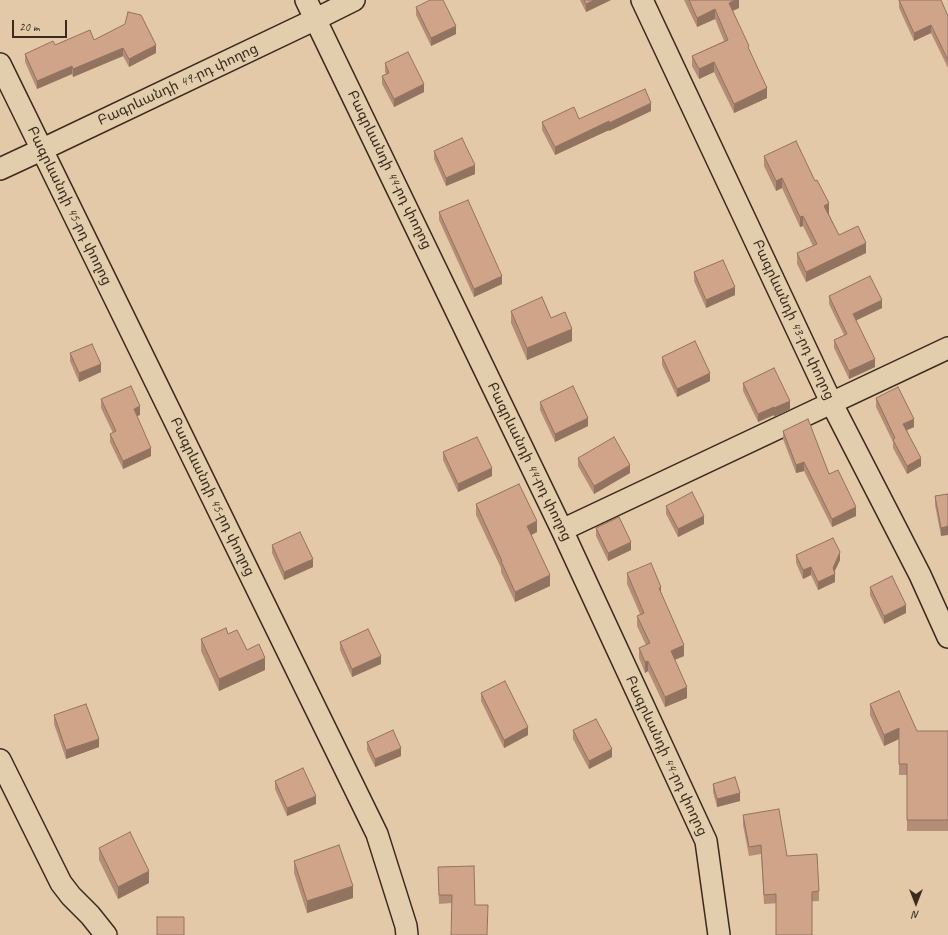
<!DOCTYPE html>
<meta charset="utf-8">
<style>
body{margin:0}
#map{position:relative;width:948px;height:935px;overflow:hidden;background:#e4c9a9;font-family:Caveat,sans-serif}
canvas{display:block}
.north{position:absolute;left:896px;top:883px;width:40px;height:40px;-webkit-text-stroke:3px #e2cdac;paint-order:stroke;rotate:180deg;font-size:11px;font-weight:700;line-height:16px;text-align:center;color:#3b2a1e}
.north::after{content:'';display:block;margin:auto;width:14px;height:18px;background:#3b2a1e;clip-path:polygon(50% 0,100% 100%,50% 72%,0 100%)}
.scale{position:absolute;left:12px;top:20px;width:55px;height:18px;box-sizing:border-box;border:2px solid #3b2a1e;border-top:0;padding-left:5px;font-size:12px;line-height:14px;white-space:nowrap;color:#3b2a1e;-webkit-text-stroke:3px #e2cdac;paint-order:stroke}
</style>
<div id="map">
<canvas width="948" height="935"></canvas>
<div class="north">N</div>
<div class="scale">20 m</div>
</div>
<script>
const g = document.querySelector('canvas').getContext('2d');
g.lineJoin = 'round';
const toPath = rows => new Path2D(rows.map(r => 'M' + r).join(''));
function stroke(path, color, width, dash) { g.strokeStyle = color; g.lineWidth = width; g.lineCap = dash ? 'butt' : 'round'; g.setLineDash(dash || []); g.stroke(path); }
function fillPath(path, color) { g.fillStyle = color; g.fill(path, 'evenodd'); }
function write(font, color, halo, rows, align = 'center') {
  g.font = font + ' Caveat,"Noto Sans Armenian",sans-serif'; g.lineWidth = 3.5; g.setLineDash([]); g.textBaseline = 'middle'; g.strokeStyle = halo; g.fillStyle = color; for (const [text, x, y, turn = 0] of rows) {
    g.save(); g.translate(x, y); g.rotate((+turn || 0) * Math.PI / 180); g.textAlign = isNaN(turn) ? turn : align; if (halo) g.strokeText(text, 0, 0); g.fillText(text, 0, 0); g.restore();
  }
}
const minor = toPath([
 [306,0,562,530,706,841,719,935],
 [642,0,831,402,920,575,948,637],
 [0,64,377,834,406,926,407,935],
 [0,169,41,150,316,19,354,0],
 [562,530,948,348],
 [0,760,61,883,71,896,90,915,106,935]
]);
stroke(minor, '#3b2a1e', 24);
stroke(minor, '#e2cdac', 21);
fillPath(toPath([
 [580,0,611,0,586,12],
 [684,0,739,0,739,8,733,11,749,50,767,98,734,113,714,72,699,79,692,66,692,56,724,41,715,19,697,27],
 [899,0,948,16,948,68,931,33,914,41,899,8],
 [416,7,456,34,431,46,416,15],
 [94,40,156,53,129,67,123,56,73,77,72,74,37,89,25,62,25,54,55,45],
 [385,63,424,92,394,107,382,84,382,76,386,74,385,72],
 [651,111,609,131,609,130,555,155,542,130,542,122,579,119],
 [434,151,475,174,446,186,434,159],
 [764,156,829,214,839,235,866,253,806,282,797,264,797,253,813,246,803,226,800,227,782,188,776,191,764,166],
 [439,212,502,284,474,297,439,220],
 [694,272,735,295,706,308,694,281],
 [829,296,882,308,856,320,875,367,849,379,834,348,834,340,844,335,829,304],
 [511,311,551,318,572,341,527,360,511,323],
 [70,353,101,372,79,382,70,361],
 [662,357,710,381,677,397,662,365],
 [743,383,790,409,774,417,774,415,758,422,743,391],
 [876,398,914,427,907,430,921,466,907,474,893,448,893,442,876,407],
 [101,399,140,415,137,416,151,456,123,469,110,442,110,434,113,433,101,408],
 [540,402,588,426,555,442,540,410],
 [783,431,829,474,856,516,832,527,804,471,796,473,783,439],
 [443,452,492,476,458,492,443,460],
 [578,458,630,473,594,494,578,466],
 [948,494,941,536,935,505,935,496],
 [476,504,537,532,531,535,550,586,515,602,501,572,501,568,476,515],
 [666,506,704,524,678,537,666,514],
 [596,528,631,550,608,561,596,536],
 [272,545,313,567,284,580,272,553],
 [796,555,840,560,834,572,835,582,818,590,811,575,803,579,796,563],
 [627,573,661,594,684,656,675,660,687,698,665,707,648,671,645,673,639,658,639,648,646,645,637,626,637,616,640,614,627,584],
 [870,587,906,613,884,624,870,595],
 [228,634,265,670,219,691,201,651,201,639],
 [340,642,381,664,352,677,340,650],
 [481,693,528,735,504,748,481,701],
 [870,704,917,731,948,731,948,831,907,831,907,775,899,775,899,739,884,746,870,715],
 [54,715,99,747,66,759,54,724],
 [573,730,612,757,589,769,573,739],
 [367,742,401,756,375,767,367,750],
 [275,781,316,804,287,816,275,789],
 [713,784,740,801,717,807,713,792],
 [743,815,787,856,819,891,819,901,764,904,761,854,749,856,743,825],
 [99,848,149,883,118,899,99,860],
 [294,861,353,898,307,913,294,873],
 [474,866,452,903,439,904,438,875]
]), '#b38d76');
fillPath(toPath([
 [594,0,611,0,586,12,586,4],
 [735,0,739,0,739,8,729,12,729,3],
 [715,9,715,19,697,27,697,18],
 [931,25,931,33,914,41,914,33],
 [456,26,456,34,431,46,431,38],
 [156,45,156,53,129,67,129,59],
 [123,48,123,56,73,77,73,69],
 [714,62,714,72,699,79,699,69],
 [72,66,72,74,37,89,37,81],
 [424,84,424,92,394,107,394,99],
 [767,88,767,98,734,113,734,104],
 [651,103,651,111,609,131,609,123],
 [609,121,609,130,555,155,555,147],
 [475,165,475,174,446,186,446,178],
 [782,178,782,188,776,191,776,181],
 [829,203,829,214,824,216,824,206],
 [803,216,803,226,800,227,800,217],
 [866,243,866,253,806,282,806,272],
 [502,276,502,284,474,297,474,289],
 [735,287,735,295,706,308,706,300],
 [882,300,882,308,853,322,853,314],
 [572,329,572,341,527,360,527,348],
 [875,359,875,367,849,379,849,371],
 [101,364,101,372,79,382,79,373],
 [710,373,710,381,677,397,677,389],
 [790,401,790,409,774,417,774,408],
 [140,406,140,415,134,417,134,409],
 [774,407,774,415,758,422,758,414],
 [588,418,588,426,555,442,555,434],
 [914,419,914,427,903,432,903,424],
 [151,448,151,456,123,469,123,461],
 [921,458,921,466,907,474,907,466],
 [804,462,804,471,796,473,796,465],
 [630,465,630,473,594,494,594,486],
 [492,468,492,476,458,492,458,484],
 [856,507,856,516,832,527,832,519],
 [704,516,704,524,678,537,678,529],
 [537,521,537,532,527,537,527,526],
 [948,526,948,535,941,536,941,528],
 [631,542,631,550,608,561,608,553],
 [840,552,840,560,833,575,835,574,835,582,818,590,818,582,833,568],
 [313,559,313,567,284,580,284,572],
 [811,567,811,575,803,579,803,570],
 [550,575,550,586,515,602,515,592],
 [661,587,661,598,659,588],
 [906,605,906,613,884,624,884,616],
 [684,645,684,656,671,661,671,651],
 [381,656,381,664,352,677,352,669],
 [265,658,265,670,219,691,219,679],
 [648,661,648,671,645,673,645,662],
 [687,687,687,698,665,707,665,697],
 [528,727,528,735,504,748,504,740],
 [899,728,899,739,884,746,884,735],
 [99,739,99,747,66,759,66,750],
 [401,748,401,756,375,767,375,759],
 [612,749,612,757,589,769,589,761],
 [740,793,740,801,717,807,717,799],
 [316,796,316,804,287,816,287,808],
 [149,871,149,883,118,899,118,887],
 [353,886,353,898,307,913,307,901]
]), '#927360');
const building = toPath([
 [430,0,443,0,456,26,431,38,416,7,430,0],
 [584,0,594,0,586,4,584,0],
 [689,0,735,0,729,3,749,46,748,47,767,88,734,104,714,62,699,69,692,56,728,40,715,9,697,18,689,0],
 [899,0,941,0,948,16,948,60,931,25,914,33,899,0],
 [128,12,141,15,156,45,129,59,123,48,73,69,72,66,37,81,25,54,53,41,55,45,90,30,94,40,125,24,128,12],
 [408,52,424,84,394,99,382,76,389,73,385,63,408,52],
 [645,89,651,103,609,123,609,121,555,147,542,122,574,107,579,119,645,89],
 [462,138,475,165,446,178,434,151,462,138],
 [796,141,815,181,817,180,829,203,824,206,839,235,858,226,866,243,806,272,797,253,817,244,803,216,800,217,782,178,776,181,764,156,796,141],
 [468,200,502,276,474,289,439,212,468,200],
 [723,260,735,287,706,300,694,272,723,260],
 [870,276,882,300,853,314,875,359,849,371,834,340,847,334,829,296,870,276],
 [542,297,551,318,565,312,572,329,527,348,511,311,542,297],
 [695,341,710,373,677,389,662,357,695,341],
 [92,344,101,364,79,373,70,353,92,344],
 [774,368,790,401,774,408,774,407,758,414,743,383,774,368],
 [131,386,140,406,134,409,151,448,123,461,110,434,116,431,101,399,131,386],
 [573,386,588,418,555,434,540,402,573,386],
 [898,387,914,419,903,424,921,458,907,466,893,440,895,438,876,398,898,387],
 [808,419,829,474,838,470,856,507,832,519,804,462,796,465,783,431,808,419],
 [477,437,492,468,458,484,443,452,477,437],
 [614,437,630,465,594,486,578,458,614,437],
 [519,484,537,521,527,526,550,575,515,592,501,561,502,561,476,504,519,484],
 [692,492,704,516,678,529,666,506,692,492],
 [948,494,948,526,941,528,935,496,948,494],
 [619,517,631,542,608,553,596,528,619,517],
 [300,532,313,559,284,572,272,545,300,532],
 [833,538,840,552,833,568,835,574,818,582,811,567,803,570,796,555,833,538],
 [651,563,661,587,659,588,684,645,671,651,687,687,665,697,648,661,645,662,639,648,650,643,637,616,644,613,627,573,651,563],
 [892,576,906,605,884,616,870,587,892,576],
 [226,628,228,634,237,630,247,650,259,644,265,658,219,679,201,639,226,628],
 [368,629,381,656,352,669,340,642,368,629],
 [505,681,528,727,504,740,481,693,505,681],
 [899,691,917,731,948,731,948,820,907,820,907,764,899,764,899,728,884,735,870,704,899,691],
 [86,704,99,739,66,750,54,715,86,704],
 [596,719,612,749,589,761,573,730,596,719],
 [393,730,401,748,375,759,367,742,393,730],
 [303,768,316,796,287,808,275,781,303,768],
 [735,777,740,793,717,799,713,784,735,777],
 [779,809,787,856,817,854,819,891,812,892,812,935,776,935,776,894,764,895,761,845,749,847,743,815,779,809],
 [130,832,149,871,118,887,99,848,130,832],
 [339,845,353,886,307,901,294,861,339,845],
 [474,866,475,905,488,905,487,935,451,935,452,895,439,895,438,867,474,866],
 [157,917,184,917,184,935,157,935,157,917]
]);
fillPath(building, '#d0a489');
stroke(building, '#927360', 1);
write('14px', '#3b2a1e', '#e2cdac', [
 ["Բագրևանդի 49-րդ փողոց",178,85,-25],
 ["Բագրևանդի 44-րդ փողոց",389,170,64],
 ["Բագրևանդի 45-րդ փողոց",69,206,64],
 ["Բագրևանդի 43-րդ փողոց",793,320,65],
 ["Բագրևանդի 44-րդ փողոց",529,462,64],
 ["Բագրևանդի 45-րդ փողոց",212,497,64],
 ["Բագրևանդի 44-րդ փողոց",666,756,65]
]);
</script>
